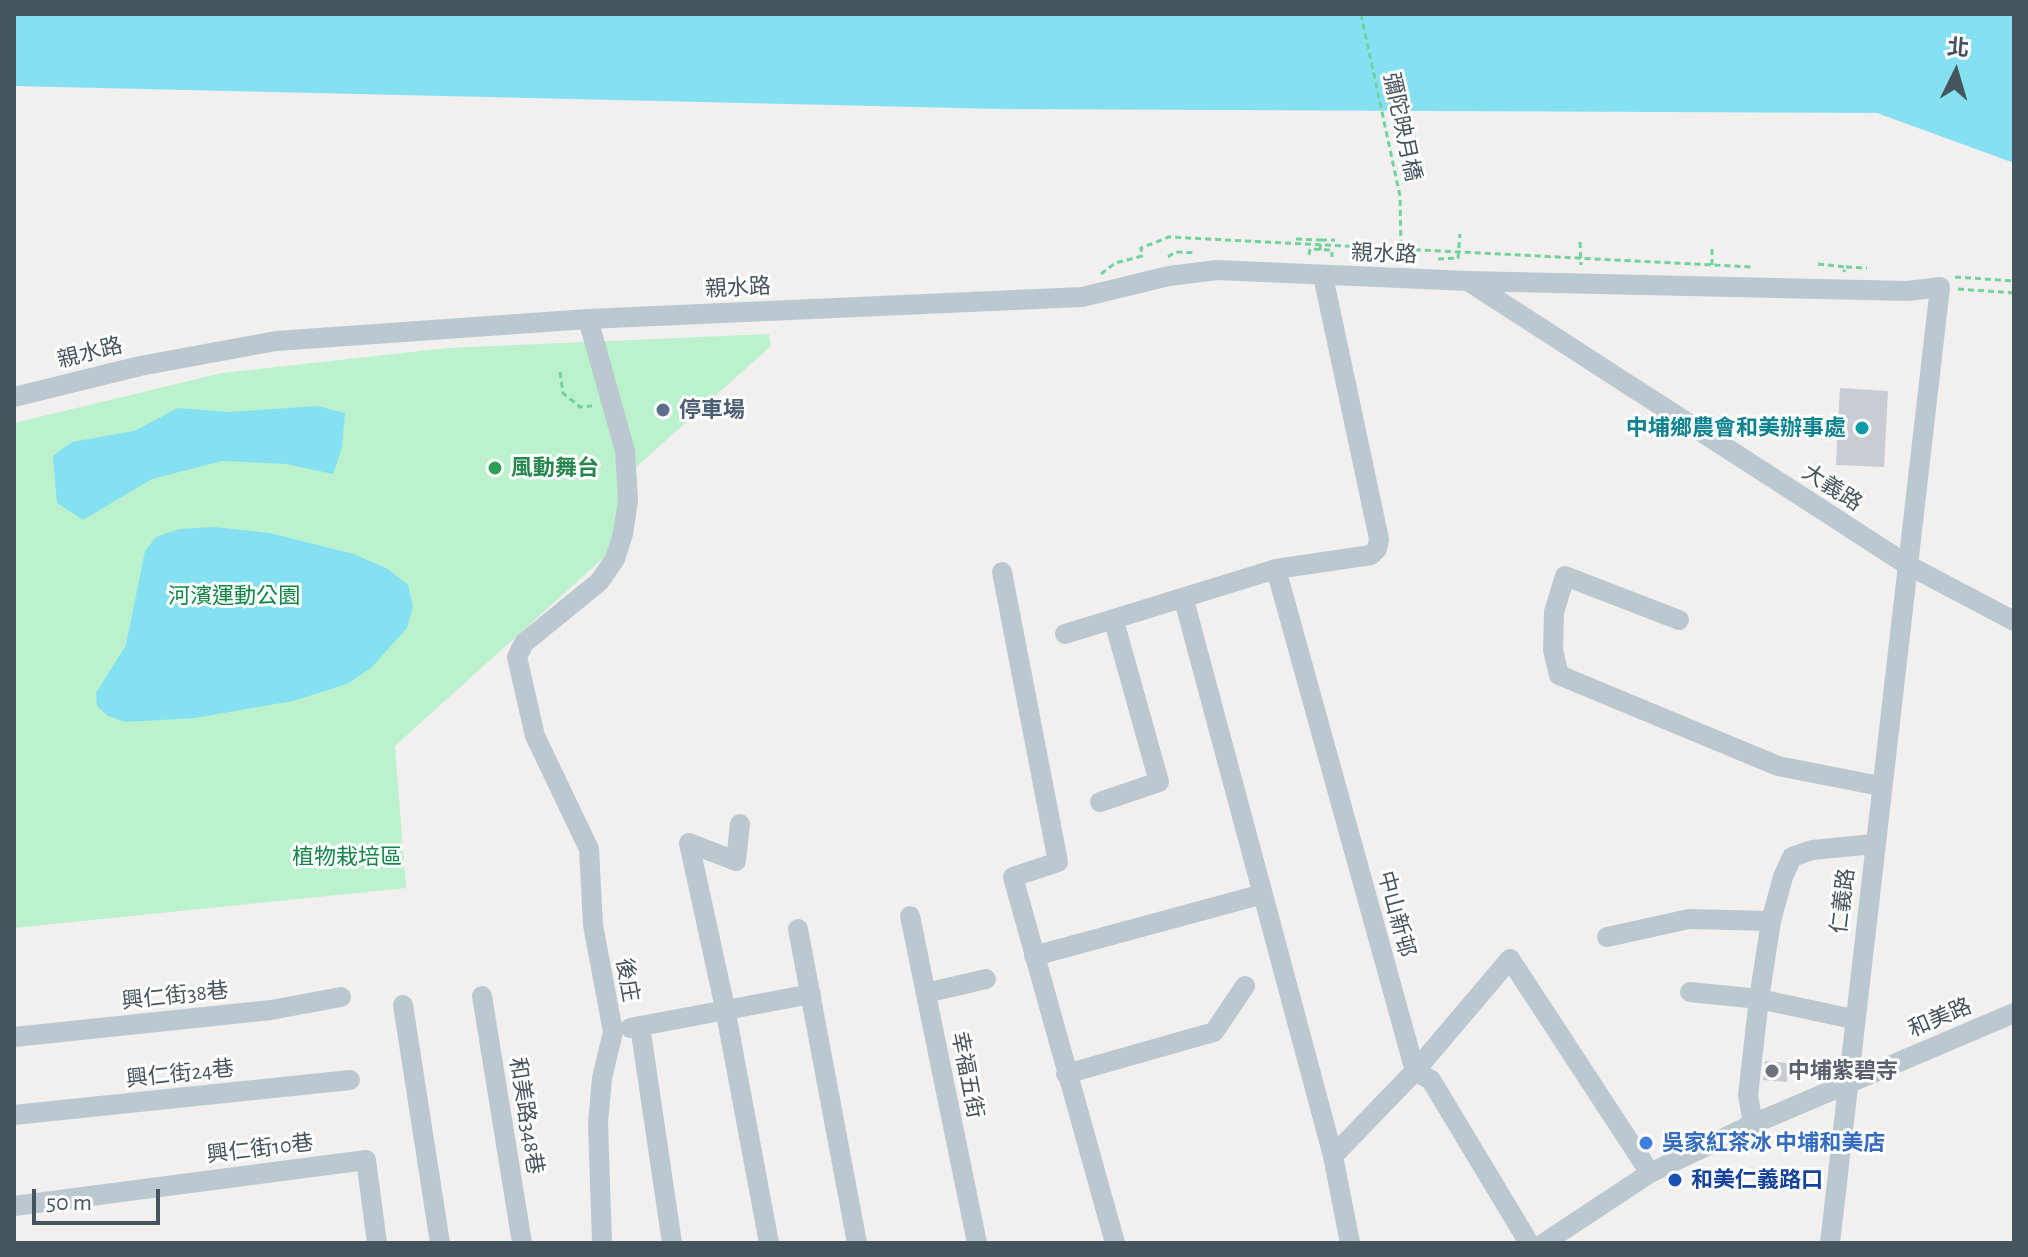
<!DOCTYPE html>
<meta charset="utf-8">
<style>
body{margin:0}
#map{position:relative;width:2028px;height:1257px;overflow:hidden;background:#f2efef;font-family:"Alegreya Sans","Noto Sans TC",sans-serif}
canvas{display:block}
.frame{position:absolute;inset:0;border:16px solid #46545e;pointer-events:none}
.north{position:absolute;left:1916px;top:32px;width:80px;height:80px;-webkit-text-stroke:6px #fff;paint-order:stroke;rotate:5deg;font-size:22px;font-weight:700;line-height:32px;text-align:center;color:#46545e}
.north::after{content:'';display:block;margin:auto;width:28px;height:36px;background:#46545e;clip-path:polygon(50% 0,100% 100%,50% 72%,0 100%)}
.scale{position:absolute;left:32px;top:1189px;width:128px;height:36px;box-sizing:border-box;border:4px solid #46545e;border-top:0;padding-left:10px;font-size:24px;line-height:28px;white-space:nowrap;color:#46545e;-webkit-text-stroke:6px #fff;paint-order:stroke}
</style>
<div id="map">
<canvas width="2028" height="1257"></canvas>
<div class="frame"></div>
<div class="north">北</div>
<div class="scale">50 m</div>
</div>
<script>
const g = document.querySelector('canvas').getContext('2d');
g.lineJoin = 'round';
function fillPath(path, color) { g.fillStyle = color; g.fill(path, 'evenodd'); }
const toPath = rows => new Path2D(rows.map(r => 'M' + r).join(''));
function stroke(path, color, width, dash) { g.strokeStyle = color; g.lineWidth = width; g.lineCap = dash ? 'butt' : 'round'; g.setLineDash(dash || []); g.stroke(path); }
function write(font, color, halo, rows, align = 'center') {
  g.font = font + ' "Alegreya Sans","Noto Sans TC",sans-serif'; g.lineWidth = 6; g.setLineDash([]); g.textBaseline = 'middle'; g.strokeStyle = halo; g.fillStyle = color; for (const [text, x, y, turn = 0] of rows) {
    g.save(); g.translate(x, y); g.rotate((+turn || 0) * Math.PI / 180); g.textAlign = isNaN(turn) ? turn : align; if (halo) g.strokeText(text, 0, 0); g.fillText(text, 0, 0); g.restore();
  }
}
fillPath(toPath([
 [769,334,771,346,635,468,631,533,395,746,406,888,14,928,14,423,222,373,447,348]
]), '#bbf2cd');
fillPath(toPath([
 [14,14,2014,14,2014,163,1877,113,1001,109,14,86],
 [317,406,345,413,342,448,333,474,286,464,222,461,152,479,83,520,57,503,53,456,72,442,134,431,178,408,229,412],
 [214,527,270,533,354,554,388,569,408,585,413,607,407,628,371,668,347,684,293,701,195,718,126,722,108,716,97,706,96,693,126,645,145,551,156,537,179,529]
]), '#85e1f2');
fillPath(toPath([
 [1840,388,1888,391,1884,467,1836,465],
 [1765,1061,1789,1063,1787,1082,1763,1080]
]), '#c9ccd2');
stroke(toPath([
 [1361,14,1400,196,1401,249],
 [1296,239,1321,240,1320,250],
 [1321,240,1335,240],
 [1580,242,1581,265],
 [1309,255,1310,249,1332,250,1332,257],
 [1168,257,1175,252,1195,253],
 [1438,259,1458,258,1460,234],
 [1818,264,1845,267,1844,272],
 [1712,265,1712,249],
 [1846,267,1867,268],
 [1101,274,1115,263,1142,256,1141,248,1169,237,1752,267],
 [1955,277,2014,281],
 [1958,289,2014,293],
 [560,372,563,393,580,407,592,406]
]), '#70d39d', 3, [6, 4]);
stroke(toPath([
 [1468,281,1906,564,2014,621],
 [588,319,625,451,628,500,623,534,615,559,599,582,524,643,517,657,535,736,589,849,593,925,613,1032,602,1078,598,1123,602,1243],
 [14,397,140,366,276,341,588,319,1082,297,1169,276,1217,270,1468,281,1908,291,1940,287,1830,1243],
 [1276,569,1415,1071,1431,1080,1529,1243],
 [1002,572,1058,862,1013,877,1115,1243],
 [1184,600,1333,1156,1350,1243],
 [1679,620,1565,576,1554,612,1553,650,1559,675,1778,766,1880,786],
 [1065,634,1276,569,1371,555,1377,549,1379,539,1323,276],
 [1100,802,1159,782,1114,621],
 [740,824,736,861,689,843,725,1008,769,1243],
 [910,916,977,1243],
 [798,929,857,1243],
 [1607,937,1689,919,1771,921],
 [1034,956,1263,894],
 [1690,992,1759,999,1853,1019],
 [926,993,986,979],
 [482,996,522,1243],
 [403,1005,440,1243],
 [640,1026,672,1243],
 [630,1028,811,994],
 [14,1037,271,1010,341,997],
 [1066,1074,1214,1032,1245,986],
 [14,1115,350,1080],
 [1753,1124,1748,1095,1759,999,1771,921,1783,877,1792,857,1812,850,1874,844],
 [1333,1156,1415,1071,1510,959,1650,1173],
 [14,1206,366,1160,377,1243],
 [1544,1243,1650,1173,1753,1124,2014,1013]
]), '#bcc8cf', 20);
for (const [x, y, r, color] of [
 [663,410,8,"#5c6f8a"],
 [1862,428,8,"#0f9aa8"],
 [495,468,8,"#2e9e5b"],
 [1772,1071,8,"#6b7280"],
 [1646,1143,8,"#3f7fe0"],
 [1675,1180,8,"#1a4fb4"]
]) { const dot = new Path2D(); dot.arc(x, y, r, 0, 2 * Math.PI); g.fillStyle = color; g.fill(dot); stroke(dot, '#fff', 3); }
write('22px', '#46545e', '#fff', [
 ["彌陀映月橋",1402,127,78],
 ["親水路",1384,254,2],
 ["親水路",738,288,-3],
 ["親水路",90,353,-14],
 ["大義路",1832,488,33],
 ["仁義路",1843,901,-83],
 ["中山新邨",1396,914,75],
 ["後庄",627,980,80],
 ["興仁街38巷",175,996,-6],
 ["和美路",1940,1018,-23],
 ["興仁街24巷",180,1074,-6],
 ["幸福五街",967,1075,79],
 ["和美路348巷",526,1116,81],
 ["興仁街10巷",260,1149,-7]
]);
write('bold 22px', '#4e5e75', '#fff', [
 ["停車場",679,410]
], 'left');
write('bold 22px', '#0d838f', '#fff', [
 ["中埔鄉農會和美辦事處",1846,428]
], 'right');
write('bold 22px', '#27864d', '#fff', [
 ["風動舞台",511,468]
], 'left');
write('22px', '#118545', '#fff', [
 ["河濱運動公園",234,596],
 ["植物栽培區",347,857]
]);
write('bold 22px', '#5b616d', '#fff', [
 ["中埔紫碧寺",1788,1071]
], 'left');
write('bold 22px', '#366cbe', '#fff', [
 ["吳家紅茶冰 中埔和美店",1662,1143]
], 'left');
write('bold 22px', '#164399', '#fff', [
 ["和美仁義路口",1691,1180]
], 'left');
</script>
